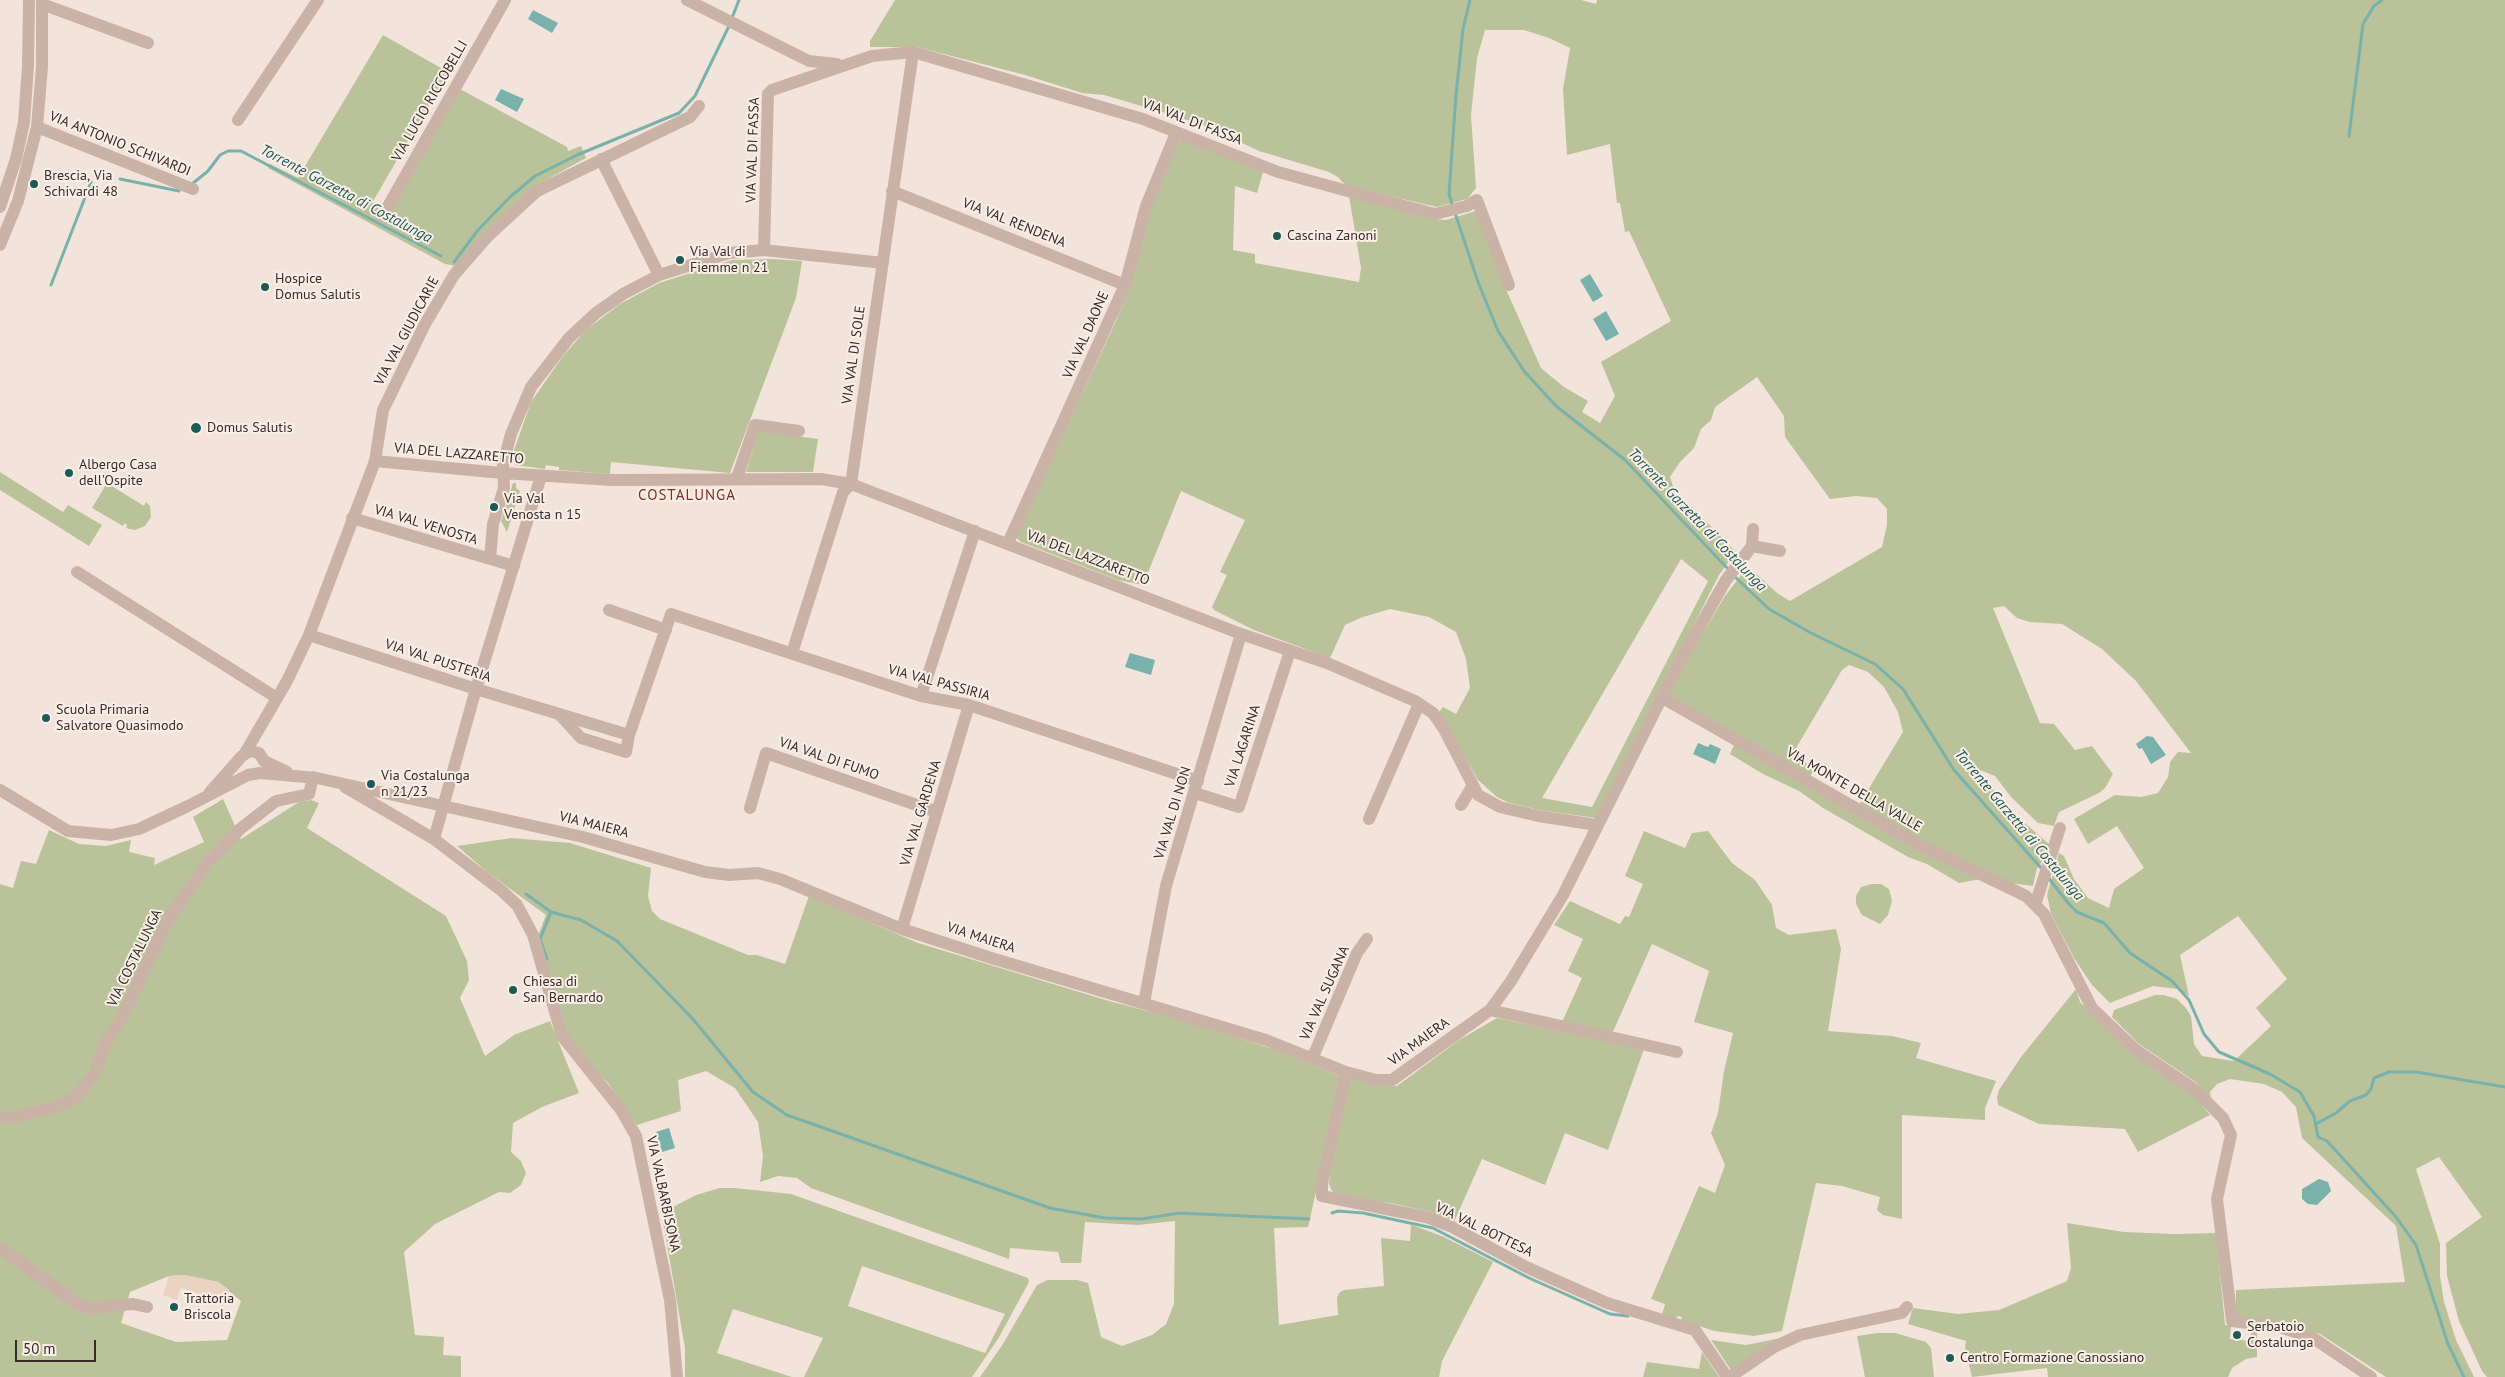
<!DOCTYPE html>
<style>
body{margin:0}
#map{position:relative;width:2505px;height:1377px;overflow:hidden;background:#f3e4db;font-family:"PT Sans",sans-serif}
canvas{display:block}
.scale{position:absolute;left:15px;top:1340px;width:81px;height:22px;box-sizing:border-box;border:2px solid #372a27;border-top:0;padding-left:6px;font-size:15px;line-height:18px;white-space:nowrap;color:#372a27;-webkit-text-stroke:4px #faefe7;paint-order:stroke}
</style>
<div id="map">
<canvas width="2505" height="1377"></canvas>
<div class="scale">50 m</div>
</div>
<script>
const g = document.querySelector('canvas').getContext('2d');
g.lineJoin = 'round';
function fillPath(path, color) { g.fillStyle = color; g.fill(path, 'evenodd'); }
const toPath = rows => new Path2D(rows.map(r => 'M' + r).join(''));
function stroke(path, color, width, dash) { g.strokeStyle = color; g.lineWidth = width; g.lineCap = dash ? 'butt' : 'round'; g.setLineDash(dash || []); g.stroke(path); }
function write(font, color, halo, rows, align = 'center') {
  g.font = font + ' "PT Sans",sans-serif'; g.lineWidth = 4; g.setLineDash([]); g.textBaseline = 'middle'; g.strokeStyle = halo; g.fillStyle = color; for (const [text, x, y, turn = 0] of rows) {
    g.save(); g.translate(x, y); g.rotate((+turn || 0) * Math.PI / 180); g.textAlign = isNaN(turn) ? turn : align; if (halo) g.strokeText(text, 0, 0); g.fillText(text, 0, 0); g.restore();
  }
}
fillPath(toPath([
 [895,0,1581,0,1596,4,1597,0,2505,0,2505,1377,2487,1377,2482,1371,2459,1321,2447,1276,2446,1243,2482,1217,2439,1157,2416,1169,2440,1244,2440,1276,2444,1302,2456,1340,2474,1377,2386,1377,2320,1334,2288,1324,2236,1318,2236,1290,2405,1282,2396,1226,2302,1138,2296,1107,2282,1092,2264,1084,2230,1079,2217,1084,2210,1092,2211,1099,2197,1083,2139,1044,2112,1017,2114,1010,2155,995,2164,995,2177,999,2186,1008,2191,1016,2194,1044,2202,1056,2234,1061,2271,1026,2256,1008,2287,979,2238,916,2180,955,2189,996,2178,989,2153,986,2110,1003,2092,985,2074,958,2051,914,2047,895,2059,853,2064,856,2074,879,2088,898,2109,908,2114,889,2144,868,2117,826,2088,844,2074,819,2115,795,2141,797,2158,793,2168,777,2170,762,2178,752,2191,753,2136,681,2102,649,2062,624,2030,622,2017,618,2004,606,1993,608,2040,723,2054,724,2075,750,2092,746,2113,774,2105,788,2099,793,2059,812,2054,826,2038,823,2011,797,1995,776,1980,770,2002,803,2050,845,2046,856,2037,868,2033,886,1981,879,1959,883,1927,864,1908,857,1823,808,1799,791,1763,774,1730,754,1734,745,1670,697,1668,691,1725,596,1748,566,1777,593,1790,601,1882,547,1887,525,1887,509,1877,498,1856,496,1830,499,1785,437,1784,416,1757,377,1715,407,1711,420,1701,429,1694,448,1680,462,1670,477,1674,489,1736,552,1719,575,1596,818,1539,810,1507,802,1497,797,1478,780,1439,712,1443,707,1456,714,1470,688,1466,659,1456,632,1429,617,1390,609,1360,618,1345,625,1330,658,1254,630,1214,610,1212,607,1227,575,1220,572,1245,520,1181,491,1143,585,1118,580,1021,542,1016,537,1115,323,1130,287,1149,213,1175,142,1184,139,1263,172,1257,193,1235,186,1233,250,1255,254,1255,263,1359,282,1361,268,1349,196,1434,219,1446,220,1476,211,1505,287,1541,368,1564,387,1588,401,1582,412,1600,423,1615,396,1601,362,1671,321,1629,231,1625,232,1620,203,1617,203,1610,144,1567,155,1563,89,1570,48,1549,38,1524,30,1485,30,1477,58,1471,115,1476,188,1467,199,1437,207,1346,186,1338,177,1329,172,1259,151,1208,127,1169,114,1104,95,1082,93,1025,75,917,47,870,47,870,41],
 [1681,559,1708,581,1592,807,1542,798],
 [1849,665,1868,672,1884,687,1898,712,1903,732,1859,805,1807,782,1815,768,1792,755,1842,670],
 [383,35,448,72,372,203,382,208,460,89,567,147,568,151,581,146,586,158,533,187,456,266,445,264,268,168,270,164,298,178],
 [772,259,802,261,796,298,730,473,611,462,610,474,559,470,559,467,546,465,545,469,515,465,512,456,531,402,563,356,586,330,620,304,659,283,732,260],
 [759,431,818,439,813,472,746,472],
 [0,472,63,512,68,505,102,525,89,546,0,490],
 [107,483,144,506,146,502,150,506,151,517,145,526,135,530,130,529,126,528,127,525,125,523,123,526,92,508],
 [513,483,516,483,516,488,520,491,507,532,501,521],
 [223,799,241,839,299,802,311,800,319,803,307,828,446,916,467,961,469,980,460,998,485,1056,514,1035,550,1021,579,1093,542,1107,513,1123,511,1152,521,1161,526,1173,521,1185,510,1193,499,1192,435,1224,404,1252,415,1335,444,1337,443,1355,461,1356,461,1377,0,1377,0,884,13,888,21,861,36,864,49,830,79,844,106,846,131,840,129,852,155,858,154,865,204,842,193,817],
 [184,1275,218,1282,241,1301,227,1340,176,1342,121,1323,130,1292,169,1276],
 [1644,831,1685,848,1692,833,1708,831,1732,863,1755,880,1772,905,1776,928,1789,935,1836,929,1841,949,1828,1031,1892,1036,1921,1043,1916,1058,1996,1081,1985,1108,1985,1120,1902,1115,1902,1219,1883,1215,1877,1210,1880,1197,1842,1186,1816,1183,1782,1331,1754,1336,1714,1331,1681,1320,1682,1317,1679,1316,1677,1316,1676,1320,1662,1315,1665,1304,1651,1299,1699,1186,1715,1193,1725,1165,1711,1133,1718,1113,1724,1071,1733,1033,1694,1022,1709,971,1652,944,1612,1034,1562,1022,1582,978,1568,971,1583,939,1554,925,1570,901,1620,924,1625,916,1629,917,1643,884,1625,876],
 [512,838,570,843,651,868,648,896,652,911,660,919,748,955,757,955,785,964,809,896,918,943,1109,1001,1186,1021,1279,1051,1342,1077,1308,1227,1274,1228,1279,1325,1338,1315,1337,1298,1339,1293,1344,1290,1384,1286,1381,1238,1410,1241,1411,1225,1423,1229,1444,1237,1493,1262,1442,1361,1439,1377,980,1377,1003,1344,1037,1285,1048,1280,1077,1280,1088,1283,1101,1337,1122,1346,1152,1335,1166,1324,1174,1304,1175,1221,1138,1225,1085,1222,1081,1263,1061,1263,1058,1252,1010,1248,1009,1259,811,1188,797,1178,778,1176,760,1182,763,1156,758,1122,735,1088,706,1071,678,1080,681,1111,637,1125,608,1083,575,1049,568,1035,538,936,546,915,487,872,457,846],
 [1872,884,1881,884,1889,889,1892,901,1888,915,1880,924,1862,915,1856,904,1856,896,1861,887],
 [2076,989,2080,1002,2096,1018,2192,1093,2210,1115,2138,1152,2125,1129,2039,1124,1998,1105,1997,1097,1999,1090,2021,1057],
 [1497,1018,1644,1049,1608,1150,1565,1133,1545,1185,1482,1159,1454,1222,1427,1211,1391,1203,1350,1198,1338,1195,1332,1191,1329,1184,1330,1174,1349,1081,1351,1079,1373,1085,1397,1086,1459,1040],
 [720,1188,735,1188,791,1194,1028,1278,1029,1282,998,1339,972,1377,804,1377,823,1338,733,1309,717,1353,792,1377,685,1377,685,1348,662,1216,673,1207,696,1195],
 [862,1266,1005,1314,985,1353,848,1306],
 [2067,1223,2124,1232,2175,1234,2216,1233,2225,1325,2231,1326,2230,1339,2250,1341,2252,1328,2257,1328,2257,1357,2246,1359,2232,1368,2228,1377,2048,1377,2047,1368,1972,1377,1965,1348,1966,1341,1908,1324,1913,1308,1958,1314,1999,1310,2067,1281,2071,1268],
 [1878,1333,1895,1333,1926,1342,1931,1348,1934,1377,1865,1377,1857,1336],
 [1786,1337,1731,1370,1711,1340,1746,1345],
 [1702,1352,1719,1377,1643,1377,1647,1362,1699,1369]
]), '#bac29a');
fillPath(toPath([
 [184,1275,219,1282,229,1290,224,1306,200,1298,201,1294,181,1288,177,1300,163,1295,169,1276]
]), '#ebd3c1');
fillPath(toPath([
 [533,10,558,23,552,33,528,19],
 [501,89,524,99,517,112,495,100],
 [1590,274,1603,296,1593,302,1580,280],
 [1606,311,1619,334,1606,341,1593,319],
 [1130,653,1155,660,1151,675,1125,667],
 [2147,736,2153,737,2166,755,2151,764,2142,748,2139,749,2136,744],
 [1698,743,1708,747,1710,744,1721,749,1715,764,1693,754],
 [669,1128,675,1148,662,1152,656,1132],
 [2319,1179,2328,1182,2331,1191,2317,1205,2308,1204,2302,1199,2302,1189]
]), '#79b1ab');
stroke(toPath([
 [732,18,739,0],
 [2349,136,2363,24,2374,6,2382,0],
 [120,179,179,191],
 [192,184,208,171,220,155,228,151,241,151,441,256],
 [1453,207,1449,194,1456,95,1463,29,1470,0],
 [1455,213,1478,282,1498,331,1524,371,1556,406,1625,460,1730,571],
 [454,262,478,230,510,197,535,176,577,155,679,113,695,96,730,24],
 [51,285,91,182],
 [1734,576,1769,609,1811,633,1875,664,1903,689,1954,770,2042,869],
 [2047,876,2068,903,2077,912,2104,923,2130,953,2172,981,2189,1000,2204,1034,2219,1052,2270,1074,2300,1092,2314,1116,2318,1137,2327,1141,2347,1163,2396,1217,2416,1245,2448,1344,2464,1377],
 [526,894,551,912,581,920,617,941,692,1018,753,1092,787,1115,1050,1208,1105,1218,1142,1219,1179,1213,1309,1219],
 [547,959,540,939,551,912],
 [2316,1124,2336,1113,2350,1101,2366,1095,2371,1089,2374,1078,2389,1072,2416,1072,2505,1087],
 [1332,1213,1338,1211,1363,1213,1433,1228,1529,1278,1610,1314,1628,1316]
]), '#79b1ab', 3);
stroke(toPath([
 [687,0,809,61,837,64],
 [42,4,148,43],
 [238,120,318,0],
 [37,127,193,189],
 [601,159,659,275],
 [892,191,1125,285],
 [0,207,16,159,24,122,28,66,29,0],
 [382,217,505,0],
 [0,245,18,201,37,127,42,67,42,0],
 [764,250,768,94,772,90,872,56,913,52,1143,119,1278,172,1355,193,1435,214,1467,206,1477,200,1509,285],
 [375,461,502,473,612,480,821,479,851,484,1241,634,1327,663,1415,701,1433,713,1444,729,1478,795,1500,807,1538,816,1597,825],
 [541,476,476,689,434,839,502,891,517,905,533,935,562,1036,621,1110,636,1136,670,1300,677,1377],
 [737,478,755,425,799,431],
 [352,518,514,566],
 [1008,543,1125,285,1146,206,1176,133],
 [1752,546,1780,551],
 [490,559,493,524,504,488,503,464,511,434,531,387,569,338,596,313,623,294,659,275,729,253,764,250,883,263],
 [77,572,277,698],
 [609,610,666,630],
 [309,635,476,689,629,735,671,614,921,696,969,705,1198,781],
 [792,653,843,492,851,484,913,52],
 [921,696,975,531],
 [1661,697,1922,846,2026,896,2044,914,2092,1008,2136,1050,2194,1089,2223,1118,2231,1135,2217,1199,2232,1321,2280,1327,2313,1338,2371,1377],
 [559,714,581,738,626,752,629,735],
 [245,753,287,681,309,635,375,461,383,410,425,324,454,275,488,236,537,191,690,117,699,106],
 [345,787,434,839],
 [0,790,68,831,111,835,139,829,188,806,248,775,260,773,317,778,583,837,705,872,729,875,758,873,780,879,902,929,988,957,1266,1040,1346,1072,1376,1080,1392,1080,1490,1010,1511,981,1563,895,1679,663,1726,580,1752,546,1753,529],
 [210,792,242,756,250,751,259,753,264,761,287,772],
 [1195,793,1239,807,1290,651],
 [1461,805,1472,787],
 [750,808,766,753,937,812],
 [1369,819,1419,704],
 [2035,905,2060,828],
 [902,929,969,705],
 [1144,1003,1166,886,1241,634],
 [1490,1010,1677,1052],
 [1312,1059,1357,953,1367,939],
 [1346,1072,1322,1184,1322,1196,1426,1217,1452,1227,1526,1267,1607,1303,1695,1330,1727,1377],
 [0,1117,13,1117,56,1107,76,1097,94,1074,107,1041,122,1018,168,920,208,862,240,829,276,801,309,794,313,777],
 [0,1248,81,1306,90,1308,133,1304,147,1307],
 [1730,1377,1774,1347,1800,1335,1902,1313,1907,1307]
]), '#cbb2a6', 12);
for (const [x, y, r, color] of [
 [34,184,5,"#1b5a55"],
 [1277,236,5,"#1b5a55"],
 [680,260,5,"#1b5a55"],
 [265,287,5,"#1b5a55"],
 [196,428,6,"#1b5a55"],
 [69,473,5,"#1b5a55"],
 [494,507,5,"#1b5a55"],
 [46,718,5,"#1b5a55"],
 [371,784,5,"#1b5a55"],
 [513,990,5,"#1b5a55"],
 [174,1307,5,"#1b5a55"],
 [2237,1335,5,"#1b5a55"],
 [1950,1358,5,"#1b5a55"]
]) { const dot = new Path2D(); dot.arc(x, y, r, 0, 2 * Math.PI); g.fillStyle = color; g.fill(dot); stroke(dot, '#faefe7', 2); }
write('14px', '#372a27', '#faefe7', [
 ["VIA LUCIO RICCOBELLI",430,101,-60],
 ["VIA VAL DI FASSA",1192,122,21],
 ["VIA ANTONIO SCHIVARDI",120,144,22],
 ["VIA VAL DI FASSA",753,150,-88],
 ["VIA VAL RENDENA",1014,223,22],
 ["VIA VAL GIUDICARIE",407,331,-62],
 ["VIA VAL DAONE",1086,335,-66],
 ["VIA VAL DI SOLE",854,355,-82],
 ["VIA DEL LAZZARETTO",459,454,5],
 ["VIA VAL VENOSTA",426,525,17],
 ["VIA DEL LAZZARETTO",1088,558,21],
 ["VIA VAL PUSTERIA",438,661,18],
 ["VIA VAL PASSIRIA",939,683,15],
 ["VIA LAGARINA",1243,746,-72],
 ["VIA VAL DI FUMO",829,759,19],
 ["VIA MONTE DELLA VALLE",1854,790,30],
 ["VIA VAL GARDENA",921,813,-73],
 ["VIA VAL DI NON",1173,813,-73],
 ["VIA MAIERA",594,825,14],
 ["VIA MAIERA",981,938,18],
 ["VIA COSTALUNGA",135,958,-64],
 ["VIA VAL SUGANA",1325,993,-66],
 ["VIA MAIERA",1419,1042,-36],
 ["VIA VALBARBISONA",663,1194,78],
 ["VIA VAL BOTTESA",1484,1230,26]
]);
write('14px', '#372a27', '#faefe7', [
 ["Brescia, Via",44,176],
 ["Schivardi 48",44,192],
 ["Cascina Zanoni",1287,236],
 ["Via Val di",690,252],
 ["Fiemme n 21",690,268],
 ["Hospice",275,279],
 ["Domus Salutis",275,295],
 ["Domus Salutis",207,428],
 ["Albergo Casa",79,465],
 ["dell'Ospite",79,481],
 ["Via Val",504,499],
 ["Venosta n 15",504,515],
 ["Scuola Primaria",56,710],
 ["Salvatore Quasimodo",56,726],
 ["Via Costalunga",381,776],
 ["n 21/23",381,792],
 ["Chiesa di",523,982],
 ["San Bernardo",523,998],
 ["Trattoria",184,1299],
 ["Briscola",184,1315],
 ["Serbatoio",2247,1327],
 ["Costalunga",2247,1343],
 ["Centro Formazione Canossiano",1960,1358]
], 'left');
write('italic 15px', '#1b5a55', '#faefe7', [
 ["Torrente Garzetta di Costalunga",346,194,28],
 ["Torrente Garzetta di Costalunga",1697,520,46],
 ["Torrente Garzetta di Costalunga",2019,825,50]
]);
g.letterSpacing = '1px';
write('15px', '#89281e', '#faefe7', [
 ["COSTALUNGA",687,496]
]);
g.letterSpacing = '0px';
</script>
